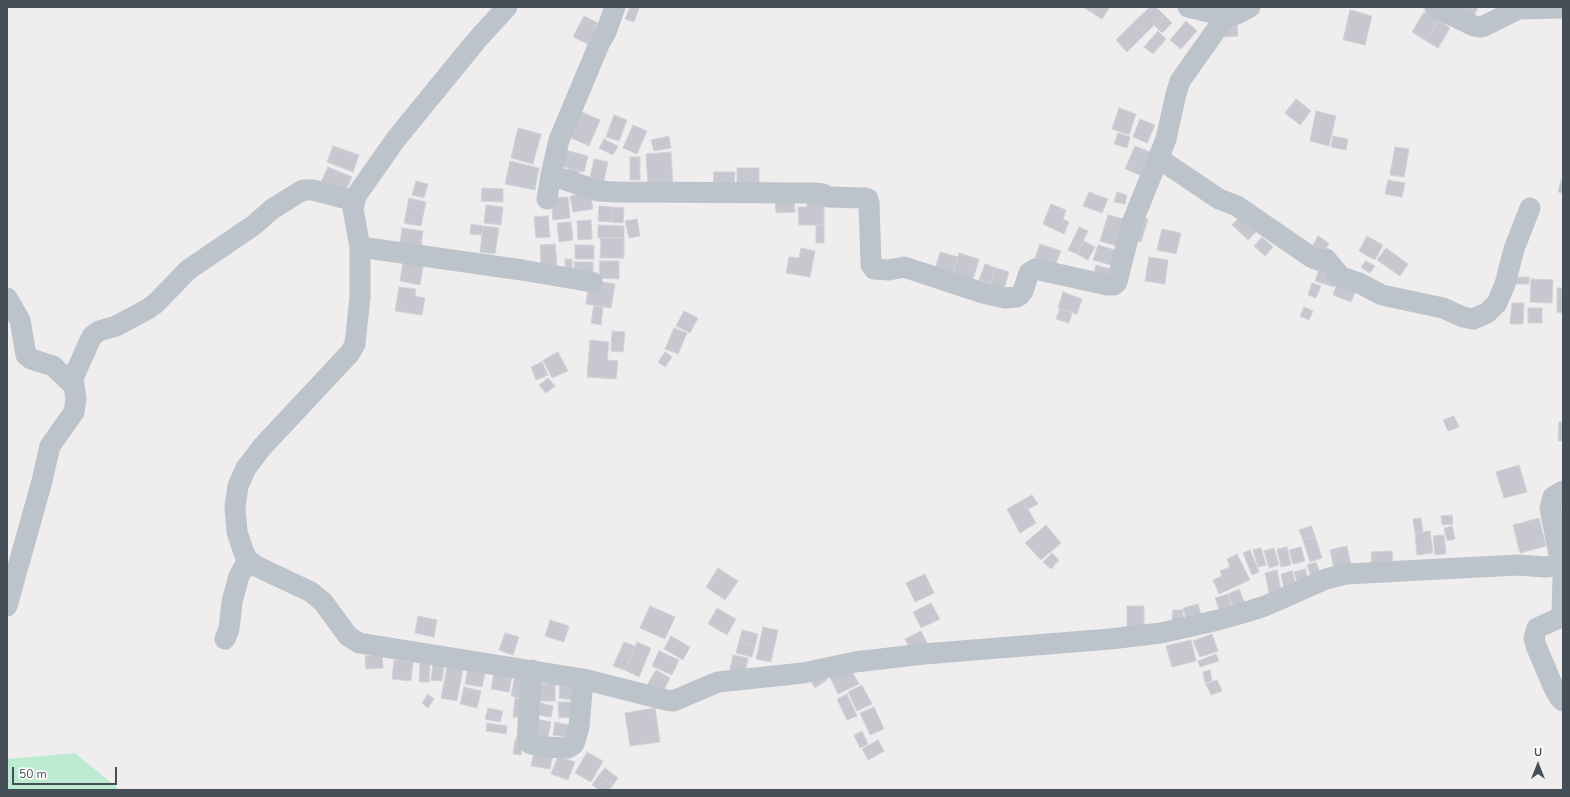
<!DOCTYPE html>
<style>
body{margin:0}
#map{position:relative;width:1570px;height:797px;overflow:hidden;background:#efeded;font-family:"Nunito Sans",sans-serif}
canvas{display:block}
.frame{position:absolute;inset:0;border:8px solid #464f58;pointer-events:none}
.north{position:absolute;left:1518px;top:745px;width:40px;height:40px;-webkit-text-stroke:3px #fff;paint-order:stroke;rotate:0deg;font-size:11px;font-weight:700;line-height:16px;text-align:center;color:#464f58}
.north::after{content:'';display:block;margin:auto;width:14px;height:18px;background:#464f58;clip-path:polygon(50% 0,100% 100%,50% 72%,0 100%)}
.scale{position:absolute;left:12px;top:767px;width:105px;height:18px;box-sizing:border-box;border:2px solid #464f58;border-top:0;padding-left:5px;font-size:12px;line-height:14px;white-space:nowrap;color:#464f58;-webkit-text-stroke:3px #fff;paint-order:stroke}
</style>
<div id="map">
<canvas width="1570" height="797"></canvas>
<div class="frame"></div>
<div class="north">U</div>
<div class="scale">50 m</div>
</div>
<script>
const g = document.querySelector('canvas').getContext('2d');
g.lineJoin = 'round';
function fillPath(path, color) { g.fillStyle = color; g.fill(path, 'evenodd'); }
const toPath = rows => new Path2D(rows.map(r => 'M' + r).join(''));
function stroke(path, color, width, dash) { g.strokeStyle = color; g.lineWidth = width; g.lineCap = dash ? 'butt' : 'round'; g.setLineDash(dash || []); g.stroke(path); }
fillPath(toPath([
 [75,753,120,790,7,790,7,759]
]), '#bdebd2');
const building = toPath([
 [630,7,639,8,634,22,625,19,630,7],
 [1083,7,1094,7,1091,12,1083,7],
 [1094,7,1110,7,1102,19,1091,12,1094,7],
 [1150,7,1156,7,1164,15,1145,34,1133,23,1150,7],
 [1456,7,1478,7,1473,19,1456,7],
 [1350,10,1372,16,1365,45,1343,40,1350,10],
 [1424,12,1439,20,1426,41,1412,32,1424,12],
 [1164,15,1172,23,1162,33,1154,25,1164,15],
 [584,16,598,23,588,44,573,37,584,16],
 [1439,20,1450,28,1438,48,1426,41,1439,20],
 [1186,21,1197,31,1181,49,1170,40,1186,21],
 [1237,21,1238,36,1224,37,1222,22,1237,21],
 [1133,23,1145,34,1127,52,1116,40,1133,23],
 [1158,31,1166,39,1153,54,1144,47,1158,31],
 [1296,99,1311,111,1300,125,1285,113,1296,99],
 [1119,108,1136,114,1129,135,1112,129,1119,108],
 [575,109,600,120,589,146,565,135,575,109],
 [1316,111,1336,116,1329,146,1310,141,1316,111],
 [614,115,627,120,619,141,606,137,614,115],
 [1140,119,1155,125,1147,143,1133,137,1140,119],
 [633,125,647,131,637,154,623,148,633,125],
 [518,128,541,134,533,164,511,158,518,128],
 [1118,133,1130,137,1127,148,1114,144,1118,133],
 [669,136,671,148,654,151,651,140,669,136],
 [1333,136,1348,139,1346,150,1331,147,1333,136],
 [604,139,618,146,613,155,599,148,604,139],
 [333,146,359,155,353,172,327,162,333,146],
 [1135,146,1150,152,1140,175,1125,169,1135,146],
 [1395,147,1409,149,1404,177,1390,175,1395,147],
 [561,149,588,156,584,172,557,165,561,149],
 [671,152,673,185,648,186,646,154,671,152],
 [630,157,640,157,640,180,630,180,630,157],
 [594,159,608,162,603,185,589,182,594,159],
 [510,161,539,168,535,190,505,184,510,161],
 [328,167,352,177,344,194,320,184,328,167],
 [568,168,580,171,577,181,566,179,568,168],
 [737,168,759,168,759,187,737,187,737,168],
 [714,172,735,172,734,188,713,188,714,172],
 [1388,180,1405,183,1402,197,1385,194,1388,180],
 [1561,180,1563,181,1563,193,1558,192,1561,180],
 [416,181,428,184,424,198,412,195,416,181],
 [482,188,503,189,503,202,481,201,482,188],
 [590,192,593,209,573,212,570,196,590,192],
 [1089,192,1108,199,1102,213,1083,206,1089,192],
 [1117,192,1127,195,1125,204,1114,202,1117,192],
 [794,195,795,212,776,213,775,196,794,195],
 [568,197,570,218,553,220,551,198,568,197],
 [409,198,426,202,421,226,404,223,409,198],
 [807,201,824,201,824,225,799,225,798,207,807,207,807,201],
 [1051,204,1066,210,1063,219,1069,222,1064,234,1043,224,1051,204],
 [486,205,503,207,501,225,484,223,486,205],
 [599,206,612,207,611,222,598,221,599,206],
 [612,207,624,208,623,223,611,222,612,207],
 [1108,215,1124,219,1116,246,1100,241,1108,215],
 [548,216,550,237,536,238,534,217,548,216],
 [1138,216,1148,219,1141,242,1131,239,1138,216],
 [1240,216,1256,232,1248,240,1232,225,1240,216],
 [637,219,640,236,629,238,625,221,637,219],
 [591,220,592,239,578,240,577,221,591,220],
 [571,222,573,240,559,242,557,223,571,222],
 [471,224,483,226,482,235,470,234,471,224],
 [598,225,624,226,624,238,598,238,598,225],
 [816,225,824,225,824,243,816,243,816,225],
 [483,226,499,228,495,254,480,252,483,226],
 [1079,227,1088,231,1077,254,1068,250,1079,227],
 [402,228,423,231,420,253,399,250,402,228],
 [1162,229,1181,233,1176,254,1157,250,1162,229],
 [1318,236,1329,243,1321,257,1310,250,1318,236],
 [1367,236,1383,245,1375,260,1359,251,1367,236],
 [1262,237,1273,247,1265,256,1254,246,1262,237],
 [601,238,624,238,624,258,600,258,601,238],
 [1084,241,1095,247,1088,260,1077,254,1084,241],
 [555,244,557,265,541,266,540,245,555,244],
 [1040,244,1061,251,1054,268,1034,261,1040,244],
 [575,245,594,245,594,259,575,259,575,245],
 [1098,245,1119,251,1114,266,1093,260,1098,245],
 [801,248,815,251,810,277,786,273,789,257,799,258,801,248],
 [1386,248,1408,264,1400,276,1377,260,1386,248],
 [940,252,958,257,952,275,935,270,940,252],
 [959,253,979,259,972,283,952,277,959,253],
 [1149,257,1168,260,1165,284,1145,281,1149,257],
 [565,259,572,259,572,273,565,273,565,259],
 [600,261,619,261,619,279,599,278,600,261],
 [1366,261,1375,266,1370,273,1361,267,1366,261],
 [403,262,423,266,420,285,400,281,403,262],
 [574,262,593,262,593,274,575,274,574,262],
 [985,264,996,268,990,284,979,280,985,264],
 [1096,265,1114,270,1111,281,1093,276,1096,265],
 [1320,267,1326,269,1324,275,1337,279,1334,287,1315,281,1320,267],
 [996,268,1009,272,1003,292,989,288,996,268],
 [1511,277,1529,277,1529,284,1511,284,1511,277],
 [1531,279,1553,280,1552,303,1530,302,1531,279],
 [597,281,615,284,611,308,586,304,588,288,597,281],
 [1338,281,1357,288,1351,302,1333,295,1338,281],
 [1312,283,1321,286,1316,298,1308,295,1312,283],
 [399,287,416,289,415,296,425,298,422,315,395,311,399,287],
 [1557,288,1563,288,1563,313,1557,312,1557,288],
 [1063,292,1082,299,1077,314,1058,308,1063,292],
 [1512,303,1524,303,1523,324,1510,324,1512,303],
 [594,305,603,307,601,325,591,323,594,305],
 [1304,307,1313,311,1309,320,1300,316,1304,307],
 [1528,308,1542,308,1542,323,1528,323,1528,308],
 [1060,309,1072,313,1069,323,1056,319,1060,309],
 [684,311,698,318,690,333,676,326,684,311],
 [674,328,687,333,678,354,665,349,674,328],
 [612,331,625,332,623,352,611,351,612,331],
 [590,340,609,342,607,360,618,361,616,379,587,377,590,340],
 [558,352,568,371,552,378,543,360,558,352],
 [665,352,672,357,665,367,658,362,665,352],
 [542,362,548,375,536,380,531,367,542,362],
 [548,378,555,386,546,393,539,385,548,378],
 [1454,416,1459,427,1448,431,1443,420,1454,416],
 [1559,422,1563,422,1563,441,1558,441,1559,422],
 [1519,465,1527,492,1504,498,1496,472,1519,465],
 [1032,495,1038,504,1028,509,1023,500,1032,495],
 [1563,496,1563,515,1561,516,1554,499,1563,496],
 [1023,500,1036,523,1020,533,1007,509,1023,500],
 [1452,515,1453,524,1442,525,1441,516,1452,515],
 [1421,518,1423,532,1415,533,1413,519,1421,518],
 [1539,518,1546,546,1520,553,1513,525,1539,518],
 [1046,525,1061,543,1041,560,1025,543,1046,525],
 [1311,526,1315,536,1303,540,1299,530,1311,526],
 [1452,526,1455,539,1447,541,1444,528,1452,526],
 [1430,531,1433,553,1417,555,1415,533,1430,531],
 [1444,535,1446,554,1435,555,1433,536,1444,535],
 [1315,536,1322,558,1310,562,1303,540,1315,536],
 [1347,546,1352,569,1335,573,1330,550,1347,546],
 [1287,547,1291,565,1281,567,1277,549,1287,547],
 [1301,547,1305,561,1293,564,1289,550,1301,547],
 [1261,548,1266,565,1258,567,1253,550,1261,548],
 [1274,548,1279,565,1269,568,1264,551,1274,548],
 [1250,550,1259,572,1252,575,1243,553,1250,550],
 [1392,551,1393,567,1372,568,1371,552,1392,551],
 [1052,553,1059,560,1051,569,1043,562,1052,553],
 [1237,554,1250,580,1219,594,1213,580,1222,576,1220,571,1230,567,1227,559,1237,554],
 [1316,562,1321,575,1312,579,1307,565,1316,562],
 [718,568,738,581,725,600,706,587,718,568],
 [1305,569,1309,582,1298,585,1294,572,1305,569],
 [1277,570,1281,591,1269,593,1265,573,1277,570],
 [1292,571,1296,585,1284,588,1281,574,1292,571],
 [925,574,934,593,915,602,906,583,925,574],
 [1239,589,1246,606,1235,611,1228,594,1239,589],
 [1228,594,1232,608,1220,612,1215,598,1228,594],
 [931,603,940,619,921,628,913,612,931,603],
 [1198,604,1202,619,1187,622,1183,608,1198,604],
 [650,606,675,617,665,639,640,628,650,606],
 [1127,606,1144,606,1144,627,1127,627,1127,606],
 [717,608,736,619,727,635,708,624,717,608],
 [1173,610,1183,610,1183,622,1172,622,1173,610],
 [418,616,437,620,434,637,415,633,418,616],
 [550,620,569,626,564,642,545,636,550,620],
 [763,627,778,630,771,662,756,659,763,627],
 [742,630,758,634,755,646,739,642,742,630],
 [921,631,927,643,911,651,905,639,921,631],
 [505,633,519,637,513,655,499,650,505,633],
 [1212,634,1218,651,1200,657,1193,641,1212,634],
 [671,636,690,647,683,660,664,649,671,636],
 [1191,640,1196,661,1172,667,1166,646,1191,640],
 [624,642,635,646,625,670,613,666,624,642],
 [637,642,651,648,639,677,625,670,637,642],
 [739,642,755,646,752,657,736,653,739,642],
 [659,651,679,660,672,675,652,666,659,651],
 [1216,654,1219,661,1200,667,1198,661,1216,654],
 [382,655,383,668,366,669,365,656,382,655],
 [733,655,748,658,745,673,730,670,733,655],
 [394,660,413,662,411,681,392,679,394,660],
 [420,663,430,664,429,682,419,682,420,663],
 [433,664,444,666,442,681,431,680,433,664],
 [469,664,486,668,482,687,465,684,469,664],
 [447,667,463,669,457,701,441,698,447,667],
 [850,667,859,684,838,694,830,677,850,667],
 [656,670,670,678,661,695,646,687,656,670],
 [821,670,827,680,815,688,808,677,821,670],
 [1210,670,1212,681,1205,683,1203,672,1210,670],
 [494,672,512,675,509,692,491,689,494,672],
 [515,675,529,678,524,699,511,696,515,675],
 [1217,680,1222,691,1211,695,1206,684,1217,680],
 [537,684,555,684,555,701,537,701,537,684],
 [862,685,872,704,857,711,848,692,862,685],
 [560,686,576,688,574,700,559,698,560,686],
 [464,687,481,691,477,708,460,704,464,687],
 [428,694,434,699,428,708,422,703,428,694],
 [847,694,857,716,847,720,837,699,847,694],
 [515,698,526,699,524,718,513,717,515,698],
 [558,702,573,702,573,717,559,718,558,702],
 [541,703,553,706,551,717,538,715,541,703],
 [874,707,884,729,870,735,860,713,874,707],
 [488,708,503,711,500,722,485,719,488,708],
 [655,708,660,742,630,746,625,713,655,708],
 [536,719,551,722,548,738,533,735,536,719],
 [555,722,574,726,572,738,553,735,555,722],
 [487,723,507,726,506,734,486,731,487,723],
 [862,731,868,744,860,748,854,735,862,731],
 [515,740,524,741,521,755,513,754,515,740],
 [878,740,884,751,868,760,862,749,878,740],
 [534,752,553,755,550,769,531,766,534,752],
 [587,752,603,761,591,782,575,773,587,752],
 [558,756,575,762,568,780,551,774,558,756],
 [605,768,618,778,613,785,599,775,605,768],
 [599,775,613,785,609,790,599,790,592,785,599,775]
]);
fillPath(building, '#c7c8cf');
stroke(building, '#d1d2d8', 1);
stroke(toPath([
 [507,7,476,41,396,139,356,196,353,209,360,247,360,297,355,344,350,353,262,447,246,468,238,486,235,507,237,532,244,553,248,560,256,566,311,592,323,602,348,636,359,643,583,679,666,700,673,701,718,682,803,673,855,662,924,654,1110,639,1161,633,1218,620,1243,613,1265,606,1326,579,1346,574,1517,565,1545,567,1561,565,1550,508,1553,497,1563,491],
 [1188,7,1226,16,1237,14,1250,7],
 [1435,7,1474,26,1480,27,1484,26,1518,9,1563,8],
 [1158,158,1219,199,1237,206,1311,257,1318,260,1326,259,1341,277,1359,283,1382,295,1443,308,1463,317,1473,319,1487,313,1497,303,1505,284,1514,249,1530,208],
 [551,175,598,191,616,192,814,193,823,194,828,197,865,198,868,199,869,203,871,265,874,269,889,270,904,267,983,293,1005,298,1017,297,1020,295,1023,291,1029,273,1035,269,1107,285,1114,285,1117,282,1132,223,1166,139,1176,94,1180,81,1226,16],
 [547,199,551,175,559,140,600,42,606,32,615,7],
 [360,247,522,270,592,282],
 [7,298,20,320,26,355,31,359,53,366,73,385],
 [1561,565,1563,576,1562,614,1557,619,1537,628,1534,638,1536,646,1553,686,1559,697,1563,701],
 [7,606,42,481,50,446,74,412,76,399,73,378,92,336,99,331,116,326,148,309,156,303,188,270,254,225,272,209,303,190,313,190,355,201],
 [225,639,229,629,232,602,239,576,248,560],
 [532,670,527,740,531,744,545,747,568,748,574,744,579,727,583,679]
]), '#bcc3cb', 21);
</script>
